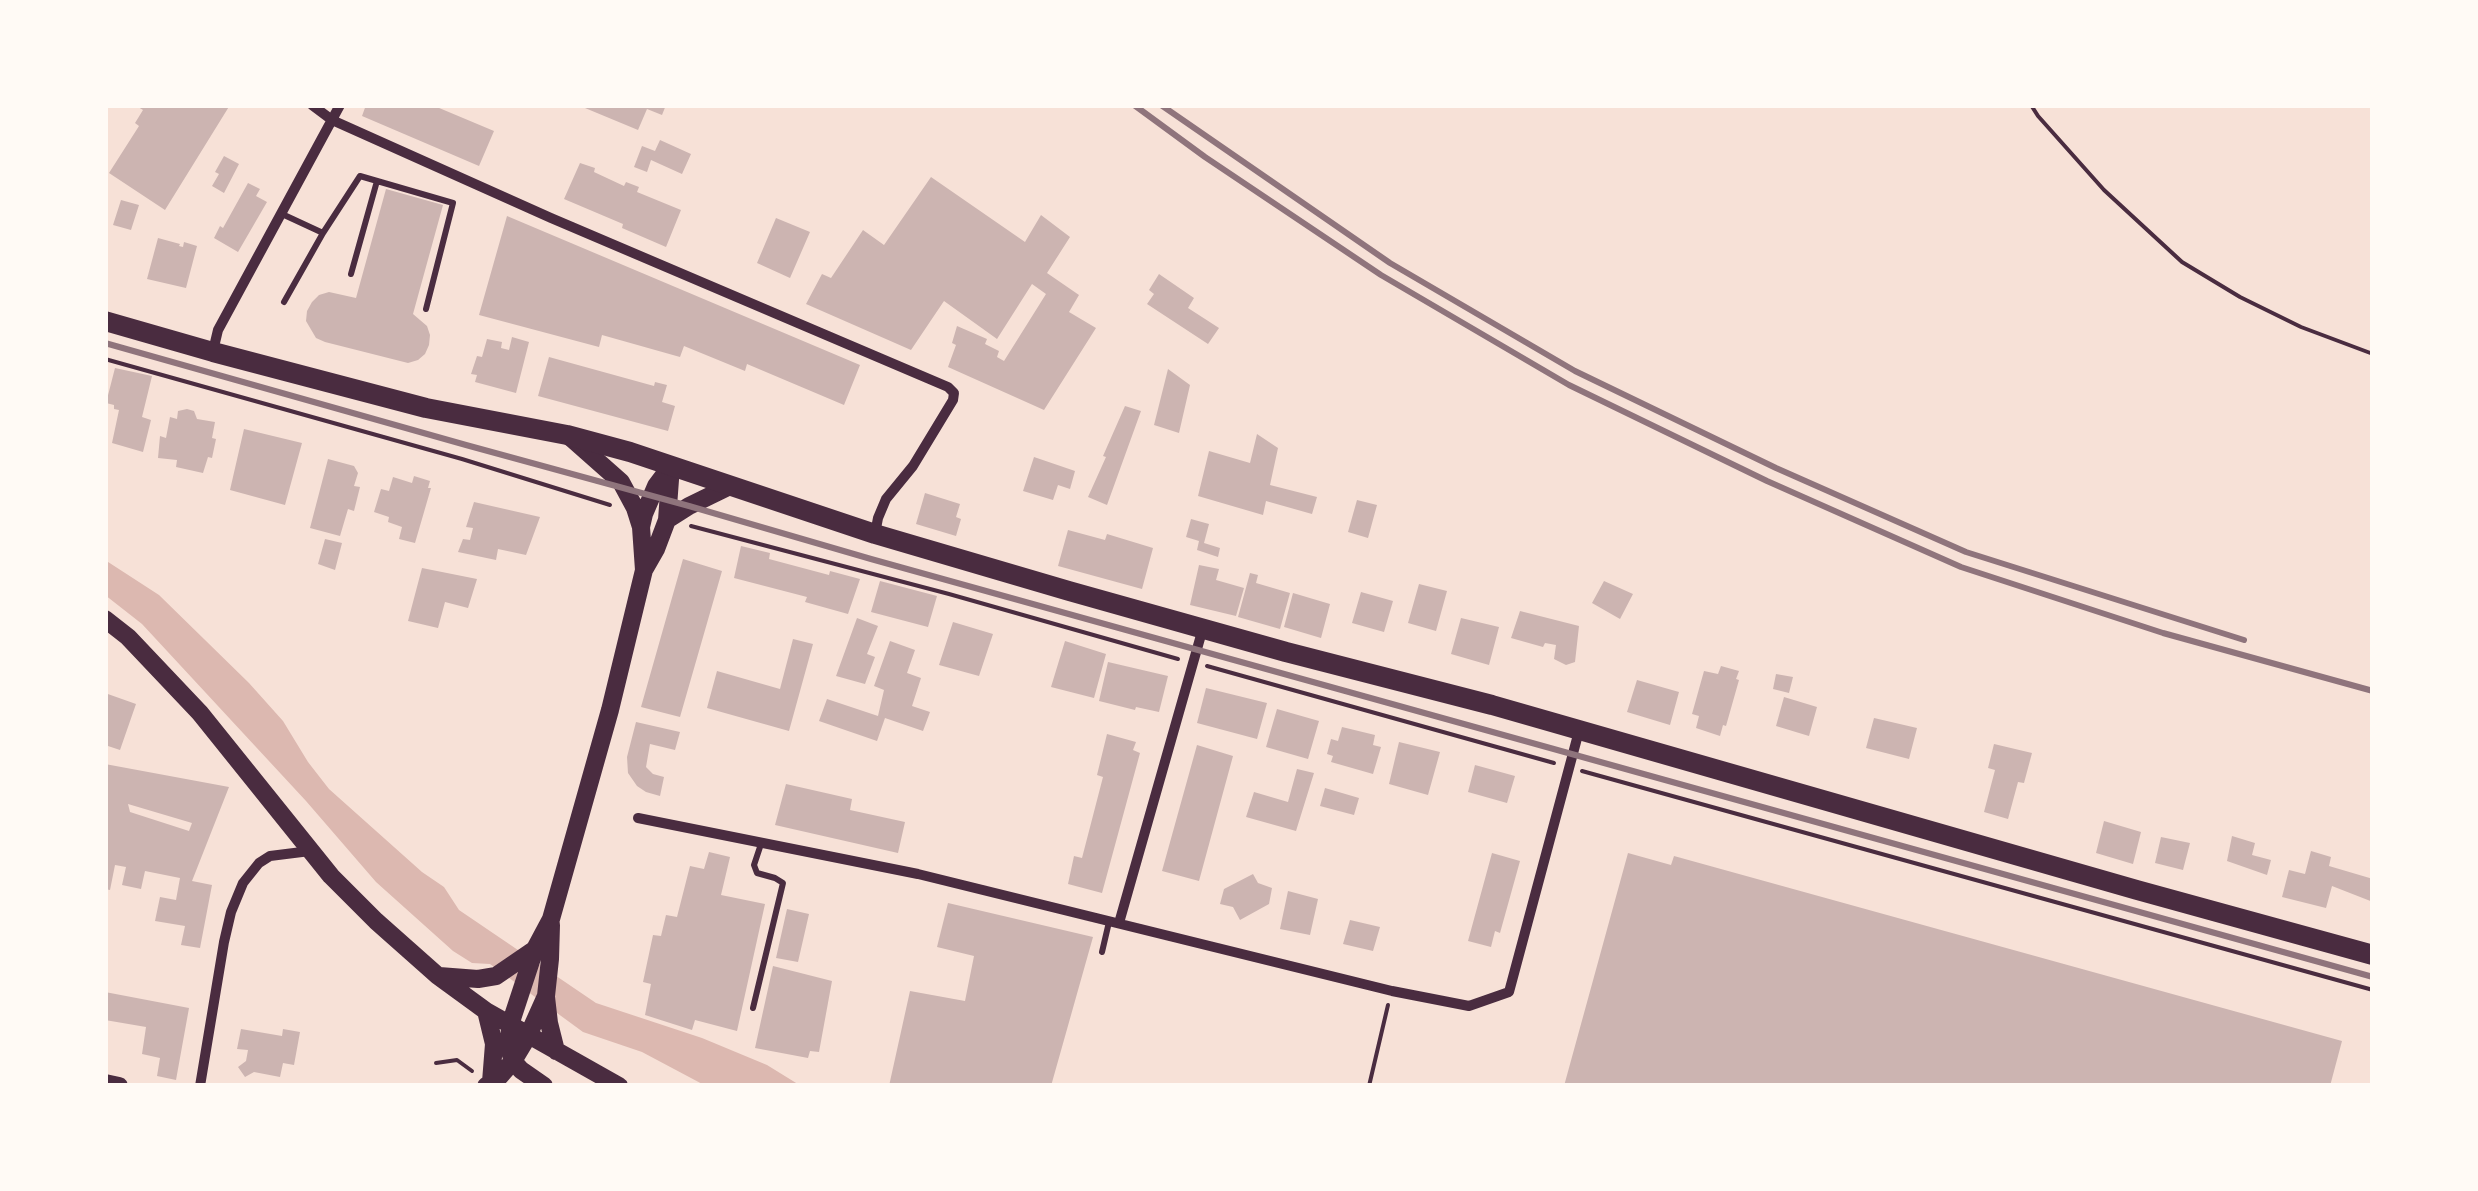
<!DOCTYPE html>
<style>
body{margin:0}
#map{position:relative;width:2478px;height:1191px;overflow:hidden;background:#f7e1d7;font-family:Montserrat,sans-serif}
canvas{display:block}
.frame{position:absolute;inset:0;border:108px solid #fffaf5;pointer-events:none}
</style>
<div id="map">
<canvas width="2478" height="1191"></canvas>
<div class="frame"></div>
</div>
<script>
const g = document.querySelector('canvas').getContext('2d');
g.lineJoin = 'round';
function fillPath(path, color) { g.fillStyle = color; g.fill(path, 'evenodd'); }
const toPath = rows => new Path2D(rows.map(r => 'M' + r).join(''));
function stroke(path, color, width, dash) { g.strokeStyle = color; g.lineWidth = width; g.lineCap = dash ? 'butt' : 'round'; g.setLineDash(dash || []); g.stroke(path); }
fillPath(toPath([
 [105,560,159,595,249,683,283,721,308,762,329,789,422,872,444,887,459,910,596,1003,702,1038,767,1065,801,1086,706,1086,642,1052,583,1032,490,964,472,963,453,951,376,882,306,801,142,624,105,595]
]), '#dcb8b0');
fillPath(toPath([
 [135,105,230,105,165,210,109,173,139,126,135,123,143,110],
 [366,105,432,105,494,131,479,166,362,116],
 [587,105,666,105,662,115,647,109,638,130,585,108],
 [660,140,691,154,682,174,651,160,647,172,634,167,642,146,655,151],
 [224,156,239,164,224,193,212,186,219,174,215,172],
 [580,163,595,168,594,172,624,186,626,182,639,187,637,192,681,210,666,247,622,228,623,224,564,199],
 [931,177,1025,242,1041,215,1070,237,1047,273,1079,295,1069,312,1096,328,1044,410,948,367,956,345,952,343,957,326,987,339,985,344,999,351,997,357,1004,361,1046,294,1032,284,997,339,944,301,911,350,806,304,822,274,831,278,863,230,884,245],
 [248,183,260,189,256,196,267,202,238,252,214,238,220,226,223,228],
 [386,189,443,205,413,314,427,326,430,335,429,345,425,354,418,360,408,363,325,342,316,338,306,321,307,311,312,302,319,295,329,292,356,298],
 [121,200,139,205,131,230,113,225],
 [507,216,860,365,844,405,747,364,745,371,684,346,680,357,602,335,599,347,479,315],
 [776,218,810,232,790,278,757,263],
 [158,238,180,244,179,246,183,247,184,242,197,246,186,288,147,279],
 [1159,274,1194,298,1188,308,1219,328,1208,344,1147,304,1154,294,1149,290],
 [512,337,529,342,516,393,475,382,477,375,471,374,477,356,482,357,487,339,502,342,501,348,509,350],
 [549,357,654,386,655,382,667,385,662,402,675,406,668,431,538,396],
 [115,368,152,376,142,417,151,420,143,452,112,443,119,410,114,409,114,405,106,403],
 [1168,369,1190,385,1179,433,1154,425],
 [1125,406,1141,411,1107,505,1088,497,1106,457,1103,456],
 [187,409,194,411,197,419,215,422,212,438,216,439,212,458,208,457,203,473,176,467,177,460,158,458,160,436,166,438,170,417,177,419,178,411],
 [244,429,302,443,285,505,230,490],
 [1257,434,1278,448,1270,485,1317,497,1312,514,1266,501,1263,515,1198,496,1209,451,1250,463],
 [1034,457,1075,471,1070,489,1058,485,1053,500,1023,491],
 [328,459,354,466,358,473,354,486,360,487,354,511,348,509,340,536,310,528],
 [414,476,430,481,428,488,431,488,415,543,399,539,402,527,388,522,389,517,374,512,381,489,389,491,393,477,412,483],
 [925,493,960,504,956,517,961,519,956,536,916,524],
 [1357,500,1377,505,1368,538,1348,532],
 [474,502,540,517,526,555,498,549,496,560,458,552,463,539,470,540,473,528,466,527],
 [1191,519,1209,524,1204,543,1220,548,1218,557,1197,550,1199,541,1186,537],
 [1068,530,1105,540,1107,534,1153,548,1142,589,1058,566],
 [325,539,342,543,335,570,318,564],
 [741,546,770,553,769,559,829,575,830,571,860,579,848,614,805,602,807,597,734,578],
 [683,559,722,571,680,717,641,707],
 [1199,565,1219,569,1216,580,1244,588,1236,616,1190,605],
 [422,568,477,579,468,608,445,602,438,628,408,621],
 [1250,573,1258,575,1256,583,1290,593,1280,629,1238,617],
 [880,581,937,596,928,627,871,612],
 [1604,581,1633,594,1620,619,1592,603],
 [1419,584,1447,591,1436,631,1408,623],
 [1361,592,1393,601,1384,632,1352,623],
 [1293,593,1330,604,1321,638,1284,627],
 [1520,611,1579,626,1575,662,1566,665,1554,659,1556,645,1545,643,1543,647,1511,638],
 [857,618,878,626,867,654,875,657,865,684,836,676],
 [1461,618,1499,627,1489,665,1451,654],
 [953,622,993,634,979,676,939,665],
 [793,639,813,644,789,731,707,708,717,671,780,689],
 [890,641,915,650,907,673,921,678,912,706,930,712,923,731,885,718,877,741,819,721,827,699,878,716,884,690,874,686],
 [1065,641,1106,654,1094,698,1051,687],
 [1108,662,1168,676,1159,712,1136,707,1135,710,1099,701],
 [1721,666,1739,671,1736,679,1739,680,1726,726,1723,725,1720,736,1696,728,1699,716,1692,714,1704,671,1718,674],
 [1776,674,1793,677,1789,693,1773,689],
 [1637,680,1679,692,1670,725,1627,712],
 [1206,688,1267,703,1257,739,1197,723],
 [105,693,136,704,120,750,105,745],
 [1784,697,1817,707,1809,736,1776,726],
 [1277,709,1319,721,1308,759,1266,747],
 [1874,718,1917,728,1909,759,1866,748],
 [636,722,680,732,675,750,650,744,646,767,653,774,664,777,660,796,646,792,637,786,628,773,627,757],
 [1342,727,1375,735,1373,745,1381,747,1373,774,1331,762,1333,756,1327,754,1331,739,1338,741],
 [1107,734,1136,742,1133,750,1140,753,1102,893,1068,884,1074,856,1082,858,1103,777,1097,775],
 [1399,742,1440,752,1428,795,1389,784],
 [1994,744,2032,753,2024,783,2018,782,2008,819,1984,812,1995,770,1988,768],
 [1197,745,1233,756,1199,881,1162,871],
 [105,764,229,787,192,881,212,885,200,948,181,945,185,926,155,921,160,897,176,900,180,878,145,871,141,889,122,885,126,867,115,865,110,890,105,889],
 [128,804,192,823,189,831,130,812],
 [1475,765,1515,776,1507,803,1468,792],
 [1297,769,1314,773,1296,831,1246,817,1254,792,1288,802],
 [786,784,852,799,850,810,905,822,898,853,775,825],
 [1325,788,1359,798,1354,815,1320,806],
 [2104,821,2141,832,2133,864,2096,853],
 [2232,836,2255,843,2252,855,2271,860,2267,875,2227,861],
 [2161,837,2190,843,2183,870,2155,863],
 [2311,851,2331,857,2329,866,2373,879,2373,902,2332,886,2326,908,2282,897,2289,870,2305,874],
 [709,852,730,857,721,895,765,904,737,1031,695,1020,692,1030,645,1015,651,984,643,982,653,935,661,936,666,915,677,917,690,866,704,869],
 [1492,853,1520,861,1500,933,1495,931,1491,947,1468,941],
 [1628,853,1671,865,1674,856,2342,1041,2330,1086,1564,1086],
 [1253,874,1258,883,1272,888,1269,904,1240,920,1233,907,1220,904,1224,889],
 [1288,891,1318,899,1310,935,1280,929],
 [948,903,1093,937,1051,1086,889,1086,910,991,965,1001,974,956,937,947],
 [787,909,809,914,798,962,776,958],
 [1350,920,1380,927,1373,951,1343,944],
 [773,966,832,981,819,1052,810,1051,808,1058,755,1048],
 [105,992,189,1008,176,1080,157,1076,160,1058,142,1054,146,1027,105,1020],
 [241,1029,282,1036,283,1029,300,1032,294,1065,283,1063,280,1077,254,1072,245,1077,238,1067,246,1061,248,1050,237,1049]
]), '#ccb4b1');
stroke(toPath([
 [2031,105,2038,116,2104,190,2182,262,2240,297,2301,327,2373,354],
 [105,359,462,459,610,505],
 [691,526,949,594,1178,659],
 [1207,666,1554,763],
 [1582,771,2373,990],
 [436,1063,457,1060,472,1071],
 [1369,1086,1388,1005]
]), '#4a2c40', 4);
stroke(toPath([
 [282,214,323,233,360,176,453,203,426,309],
 [351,274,377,181],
 [284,302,323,233],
 [1102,952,1109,922],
 [753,1008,783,883,775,878,757,873,754,865,761,844]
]), '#4a2c40', 6);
stroke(toPath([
 [312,105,332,120,551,218,948,387,954,393,953,400,913,466,886,499,878,518,875,534],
 [213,351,218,330,340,105],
 [638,818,918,874,1392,991,1469,1006,1509,992,1579,731],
 [1119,923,1203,628],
 [200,1086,224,942,231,912,243,883,259,863,270,856,310,851]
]), '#4a2c40', 10);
stroke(toPath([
 [569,436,621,482,635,508,641,527],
 [667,520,689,506,730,486],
 [644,570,641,527,644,514,656,486,671,466],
 [105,619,128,637,200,713,331,876,376,921,438,976,486,1011,619,1086],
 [439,976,478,979,496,976,534,950],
 [546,997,549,1023,556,1051],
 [486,1011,494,1044,491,1082],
 [105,1083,119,1086],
 [486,1086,500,1076,513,1061,528,1036,546,996,550,959,551,925],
 [544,1086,521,1070,513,1061,509,1049,510,1025,535,949,551,919,610,710,644,570,656,549,667,520,671,466]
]), '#4a2c40', 18);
stroke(toPath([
 [105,321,213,352,426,408,567,435,630,452,875,534,1069,591,1286,652,1492,705,2137,890,2373,955]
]), '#4a2c40', 20);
stroke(toPath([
 [1134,105,1205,157,1381,275,1569,385,1767,481,1961,567,2163,633,2373,691],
 [1161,105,1390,263,1575,371,1776,468,1966,552,2244,640],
 [105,343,466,445,689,506,871,559,2373,977]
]), '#8f747c', 6);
</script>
